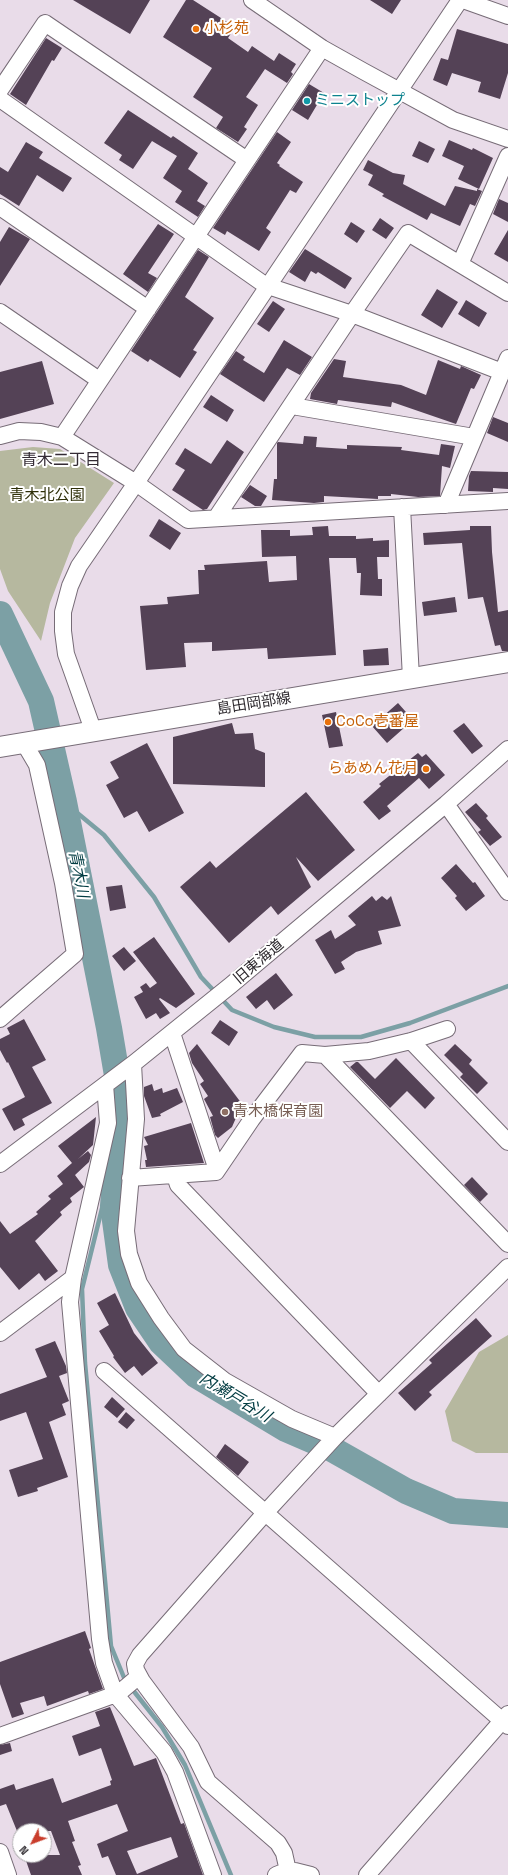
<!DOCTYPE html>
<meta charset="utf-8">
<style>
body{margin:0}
#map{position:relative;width:508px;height:1875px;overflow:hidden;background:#e9dce9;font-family:"Space Grotesk",sans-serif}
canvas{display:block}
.north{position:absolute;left:12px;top:1823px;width:40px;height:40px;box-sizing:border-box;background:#fff;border:1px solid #abaaac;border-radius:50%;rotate:228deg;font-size:11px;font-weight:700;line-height:16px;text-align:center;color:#2e2a2f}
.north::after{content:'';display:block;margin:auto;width:14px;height:18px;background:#c93d2c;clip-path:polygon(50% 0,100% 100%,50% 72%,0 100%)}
</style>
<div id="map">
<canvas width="508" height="1875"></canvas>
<div class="north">N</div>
</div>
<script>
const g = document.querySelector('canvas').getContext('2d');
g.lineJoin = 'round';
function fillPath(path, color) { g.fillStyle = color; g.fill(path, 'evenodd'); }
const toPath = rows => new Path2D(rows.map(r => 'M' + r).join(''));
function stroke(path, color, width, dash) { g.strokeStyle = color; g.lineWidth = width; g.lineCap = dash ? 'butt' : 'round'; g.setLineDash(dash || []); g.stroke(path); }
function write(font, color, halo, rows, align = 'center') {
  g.font = font + ' "Space Grotesk","Noto Sans JP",sans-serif'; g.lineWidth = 4; g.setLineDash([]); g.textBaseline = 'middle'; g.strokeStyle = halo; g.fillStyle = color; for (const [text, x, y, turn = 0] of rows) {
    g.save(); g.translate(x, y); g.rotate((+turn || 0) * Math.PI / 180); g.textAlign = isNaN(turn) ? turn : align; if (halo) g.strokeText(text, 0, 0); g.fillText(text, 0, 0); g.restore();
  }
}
fillPath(toPath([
 [33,447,60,449,114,483,75,538,50,603,41,641,8,591,0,569,0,451],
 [508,1335,508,1453,476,1453,452,1441,445,1411,479,1352]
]), '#b6b89f');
stroke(toPath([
 [64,802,104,835,154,897,201,977,232,1010,274,1027,315,1037,361,1037,410,1023,508,986],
 [118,1144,82,1289,85,1363,111,1646,125,1680,162,1727,185,1765,231,1875]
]), '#7ca0a5', 4.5);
stroke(toPath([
 [0,614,41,701,64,802,109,1028,121,1099,113,1206,121,1265,138,1308,161,1342,196,1375,286,1429,330,1448,406,1491,453,1511,508,1515]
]), '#7ca0a5', 26);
fillPath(toPath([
 [73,0,150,0,130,34],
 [186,0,193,0,235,27,228,38,248,52,252,46,274,61,279,53,296,64,291,72,293,74,287,83,265,69,246,97,258,105,244,127,247,129,238,142,216,128,223,117,193,97,212,68,163,37],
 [370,0,401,0,392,14],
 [457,29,508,44,508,73,500,99,478,92,481,82,452,73,447,86,433,80,441,58,448,60],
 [46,38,62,48,54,61,52,60,26,105,10,94],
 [309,84,324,93,308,120,292,110],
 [128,110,171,138,173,136,198,153,188,169,208,183,197,201,205,206,198,217,175,202,182,191,163,178,177,156,152,141,133,169,119,160,122,155,104,143],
 [277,132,291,142,277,163,280,165,279,166,303,182,296,193,290,190,266,228,271,232,259,251,227,231,225,235,213,228],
 [449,140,472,150,473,148,493,158,479,189,458,179,464,166,442,156],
 [419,141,435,149,428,163,412,156],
 [26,142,43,152,39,158,72,178,63,192,37,175,19,206,0,194,0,167,8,172],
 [368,160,393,173,405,175,403,184,445,206,455,186,477,191,477,189,482,191,475,206,470,204,460,226,431,213,427,220,382,196,384,194,368,185,373,175,363,170],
 [499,199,508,203,508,222,493,214],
 [380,218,394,228,386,239,372,230],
 [351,222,365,231,357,243,344,234],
 [158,224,174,234,148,273,157,278,148,292,123,274],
 [9,227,30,239,0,286,0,242],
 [508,230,508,262,494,254],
 [305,249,352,278,345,289,318,272,316,274,311,271,305,282,289,272],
 [198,250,209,257,185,297,214,318,193,350,197,352,180,378,150,359,148,362,131,351],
 [437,289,458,302,442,328,421,315],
 [466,300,487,313,479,327,458,314],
 [273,301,285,309,269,332,257,324],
 [284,340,312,357,300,375,287,368,264,402,220,374,236,351,245,357,243,360,264,373],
 [334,359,346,361,343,377,401,385,426,395,438,360,460,369,461,366,481,375,474,389,471,388,456,424,392,402,391,407,338,400,337,404,310,399,311,393],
 [42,361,54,404,0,419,0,372],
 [211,395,234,410,227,422,203,407],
 [493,417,508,423,508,442,487,433],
 [304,436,317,437,316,447,347,449,347,445,402,447,401,450,439,455,441,444,455,446,450,468,442,466,440,496,418,497,391,494,391,496,378,496,378,499,324,496,324,502,314,503,272,500,274,479,277,479,277,443,278,442,303,444],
 [227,440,244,452,207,509,203,510,172,490,185,470,175,464,185,448,211,464],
 [471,471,508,472,508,489,493,488,493,492,468,491,469,476],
 [250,485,267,496,261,506,255,506,241,497],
 [159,519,181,533,170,550,149,536],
 [328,526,329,536,356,536,356,539,373,538,373,541,389,540,389,557,377,557,378,579,382,579,382,596,360,595,361,573,357,573,356,558,329,558,336,655,268,659,267,648,212,651,212,642,184,643,186,667,146,670,140,606,168,604,167,597,199,594,198,570,205,570,204,565,267,561,269,582,297,580,296,556,262,557,261,530,290,530,290,536,313,535,312,527],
 [470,526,491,526,492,552,498,612,508,610,508,651,502,651,500,645,495,646,483,597,468,599,462,543,424,545,423,533,470,530],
 [455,597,457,612,424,616,422,602],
 [388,648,389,665,364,666,363,650],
 [398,703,413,720,387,743,372,726],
 [336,712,343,746,329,748,322,715],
 [232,723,235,734,253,733,255,749,265,753,265,787,173,784,173,737],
 [464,723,483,746,472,754,453,731],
 [147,743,184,813,149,832,137,811,124,818,106,785,119,778,110,762],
 [418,753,422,757,426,754,445,775,429,789,419,778,387,806,391,811,379,820,363,802,381,786,379,784],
 [306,792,355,850,318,881,296,857,311,887,278,915,271,906,229,943,180,887,210,861,216,868],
 [476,803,488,816,486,818,502,837,490,846,478,832,481,830,465,812],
 [456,864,473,883,475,882,485,896,466,911,455,898,457,896,441,878],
 [122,885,126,908,110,911,106,887],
 [372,896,376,901,382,896,387,900,391,896,401,926,378,931,382,944,356,952,341,962,345,969,335,974,315,940,331,930,335,939,356,925,348,916],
 [154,937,195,994,176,1008,160,998,159,999,170,1013,160,1019,156,1013,146,1019,134,997,143,992,140,987,146,983,150,988,157,983,133,952],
 [124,947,136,961,124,971,112,956],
 [276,973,293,995,274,1010,267,1000,256,1009,246,997],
 [24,1019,46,1060,32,1067,52,1103,22,1119,25,1125,14,1131,2,1109,25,1097,8,1062,7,1063,0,1050,0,1039,10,1034,7,1028],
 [220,1020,238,1032,229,1046,211,1033],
 [197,1044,242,1104,232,1127,218,1138,215,1135,210,1117,213,1116,204,1099,208,1096,200,1084,204,1081,192,1063,189,1053],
 [455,1044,472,1060,469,1064,488,1083,477,1094,460,1077,463,1074,444,1055],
 [396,1058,435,1098,425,1109,407,1091,390,1108,350,1067,356,1062,358,1062,375,1079],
 [152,1084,154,1091,162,1088,163,1093,177,1088,183,1102,160,1114,161,1116,152,1118,144,1096,144,1087],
 [96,1117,93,1145,78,1159,88,1151,91,1155,89,1162,75,1175,84,1187,70,1198,72,1202,60,1212,62,1215,35,1241,58,1271,45,1281,39,1273,19,1290,0,1267,0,1221,10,1234,38,1214,36,1212,51,1199,48,1196,63,1184,57,1176,72,1163,58,1146],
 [191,1123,204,1163,146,1167,145,1160,147,1160,144,1146,148,1145,144,1137],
 [472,1177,488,1194,480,1202,464,1185],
 [115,1293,134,1333,158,1363,142,1376,134,1366,125,1373,113,1357,114,1356,99,1331,109,1325,97,1303],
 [476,1318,492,1336,429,1392,432,1395,415,1411,398,1393,432,1363,429,1360],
 [55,1341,66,1366,67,1373,59,1376,69,1401,62,1404,66,1415,49,1422,68,1477,37,1488,38,1491,18,1497,9,1470,43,1459,26,1412,0,1421,0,1394,47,1377,35,1349],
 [112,1397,125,1409,117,1418,104,1407],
 [126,1412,135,1420,127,1429,118,1422],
 [225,1444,249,1462,238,1476,216,1457],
 [85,1631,91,1648,89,1649,103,1689,89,1694,88,1691,47,1706,44,1696,20,1703,24,1714,12,1718,0,1684,0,1662],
 [110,1707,134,1766,156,1758,181,1824,184,1823,203,1875,116,1875,108,1856,102,1858,97,1844,128,1831,117,1804,68,1821,75,1841,72,1842,81,1865,78,1866,82,1875,31,1875,24,1855,60,1855,51,1831,17,1831,6,1804,0,1806,0,1789,14,1784,16,1790,53,1778,62,1803,111,1785,110,1781,112,1780,101,1748,79,1756,72,1736,100,1726,95,1712],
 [171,1837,178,1857,137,1874,127,1851],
 [10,1743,12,1751,0,1755,0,1745]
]), '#544256');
const minor = toPath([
 [252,0,322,48,363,71,453,120,508,139],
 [463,0,508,16],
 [0,90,45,23,247,160],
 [0,99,265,285,352,314,502,372],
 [0,207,148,309],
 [460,264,508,156],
 [0,312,99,380],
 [292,406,474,437],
 [0,436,19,431,41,432,62,437,136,483,188,520,508,501],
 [62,437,322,48],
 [446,505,508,358],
 [402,507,411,678],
 [216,518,352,314,408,233,508,293],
 [93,730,66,654,63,631,63,612,70,586,79,566,136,483,460,0],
 [446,804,508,892],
 [0,1019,75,954,63,883,37,765,24,743],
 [172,1033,217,1170],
 [411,1041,508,1142],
 [325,1055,508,1244],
 [133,1064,136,1119,126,1231,129,1254,139,1283,161,1318,184,1349,225,1381,292,1419,335,1437],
 [105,1085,108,1123,73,1278,70,1302,100,1639,104,1663,115,1694,164,1752,175,1772,213,1875],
 [0,1164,133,1064,231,985,446,804,508,749],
 [175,1176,178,1185,379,1394],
 [130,1178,216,1172,252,1119,302,1053,325,1055,369,1051,411,1041,447,1029],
 [0,1333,73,1278],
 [104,1371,508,1726],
 [0,1736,119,1693,139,1676],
 [0,1852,8,1875],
 [288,1871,284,1853,278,1843,208,1782,191,1747,142,1681,136,1670,135,1664,140,1655,266,1512,335,1437,508,1267],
 [276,1875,286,1871,295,1871,311,1875],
 [367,1875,508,1714]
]);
const major = toPath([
 [0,747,508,662]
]);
stroke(minor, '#776c77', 18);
stroke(major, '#776c77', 22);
stroke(minor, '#fff', 16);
stroke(major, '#fff', 20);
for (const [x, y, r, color] of [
 [196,29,4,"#e8710a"],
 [307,101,4,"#0f9aa8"],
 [328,722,4,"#e8710a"],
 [426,769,4,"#e8710a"],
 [225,1112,4,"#8d6e63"]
]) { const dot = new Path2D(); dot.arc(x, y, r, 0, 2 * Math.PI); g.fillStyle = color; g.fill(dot); stroke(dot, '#fff', 1.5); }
write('15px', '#c56008', '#fff', [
 ["小杉苑",204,29],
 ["CoCo壱番屋",336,722],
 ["らあめん花月",418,769,"right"]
], 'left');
write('15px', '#0d838f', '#fff', [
 ["ミニストップ",315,101]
], 'left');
write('15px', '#2e2f08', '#fff', [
 ["青木北公園",47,496]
]);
write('15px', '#2e2a2f', '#fff', [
 ["島田岡部線",254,704,-9],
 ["旧東海道",259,962,-40]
]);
write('15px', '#785e54', '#fff', [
 ["青木橋保育園",233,1112]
], 'left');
write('16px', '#342b35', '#fff', [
 ["青木二丁目",61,461]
]);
write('italic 16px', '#003b41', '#fff', [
 ["青木川",78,874,79],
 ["内瀬戸谷川",235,1398,31]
]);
</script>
